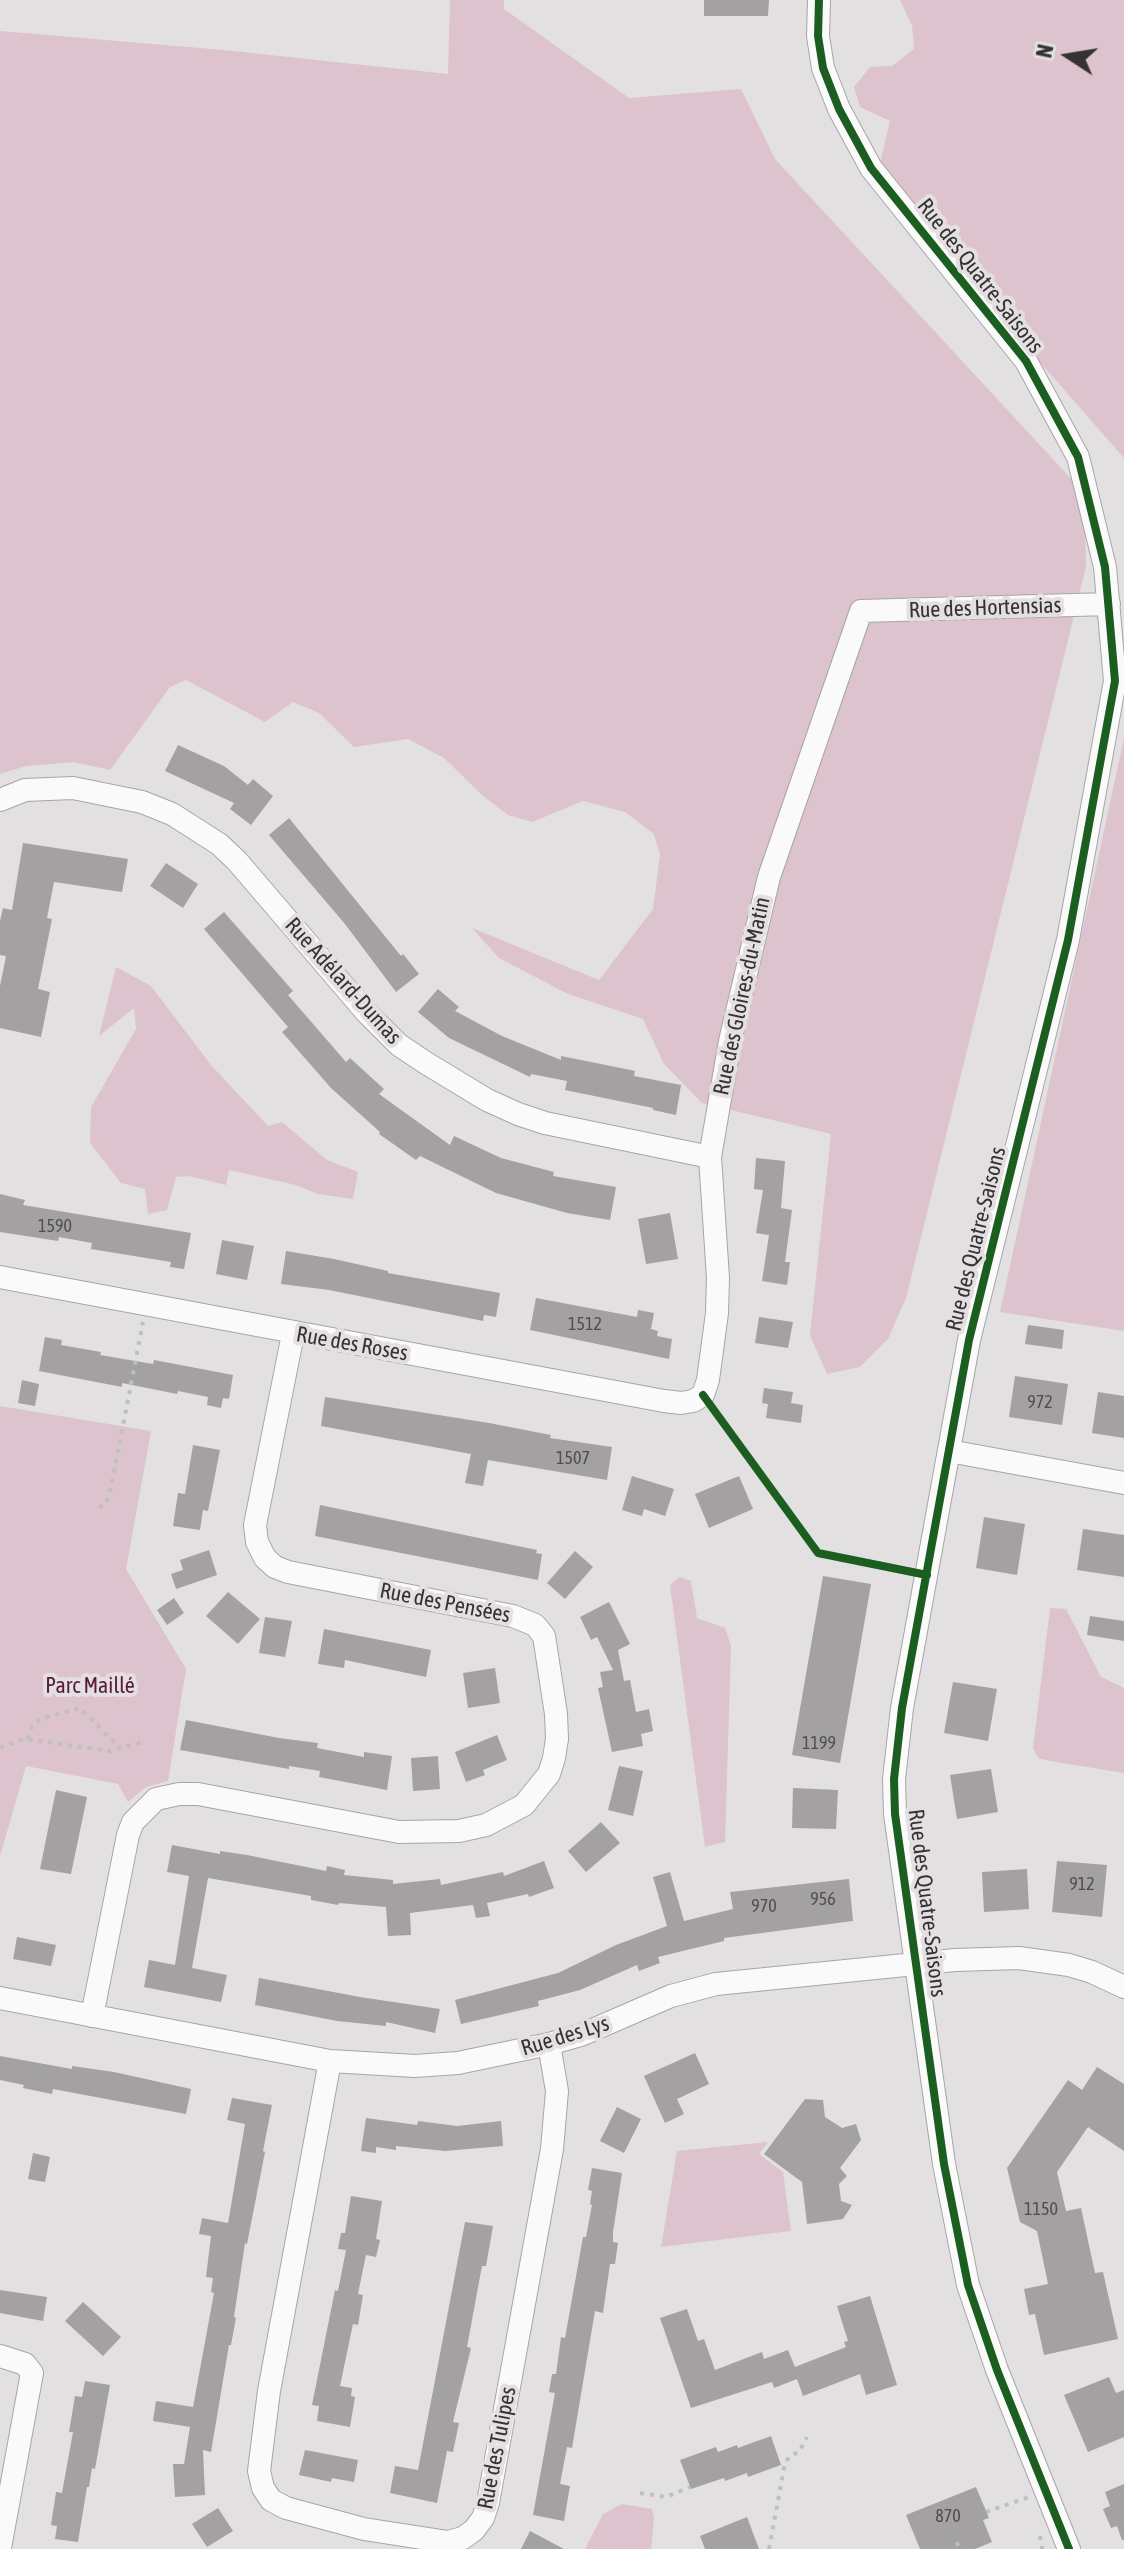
<!DOCTYPE html>
<meta charset="utf-8">
<style>
body{margin:0}
#map{position:relative;width:1124px;height:2549px;overflow:hidden;background:#e3e0e1;font-family:"Asap Condensed",sans-serif}
canvas{display:block}
.north{position:absolute;left:1028px;top:16px;width:80px;height:80px;-webkit-text-stroke:6px #e4dfe1;paint-order:stroke;rotate:282deg;font-size:22px;font-weight:700;line-height:32px;text-align:center;color:#343233}
.north::after{content:'';display:block;margin:auto;width:28px;height:36px;background:#343233;clip-path:polygon(50% 0,100% 100%,50% 72%,0 100%)}
</style>
<div id="map">
<canvas width="1124" height="2549"></canvas>
<div class="north">N</div>
</div>
<script>
const g = document.querySelector('canvas').getContext('2d');
g.lineJoin = 'round';
function fillPath(path, color) { g.fillStyle = color; g.fill(path, 'evenodd'); }
const toPath = rows => new Path2D(rows.map(r => 'M' + r).join(''));
function stroke(path, color, width, dash) { g.strokeStyle = color; g.lineWidth = width; g.lineCap = dash ? 'butt' : 'round'; g.setLineDash(dash || []); g.stroke(path); }
function write(font, color, halo, rows, align = 'center') {
  g.font = font + ' "Asap Condensed",sans-serif'; g.lineWidth = 8; g.setLineDash([]); g.textBaseline = 'middle'; g.strokeStyle = halo; g.fillStyle = color; for (const [text, x, y, turn = 0] of rows) {
    g.save(); g.translate(x, y); g.rotate((+turn || 0) * Math.PI / 180); g.textAlign = isNaN(turn) ? turn : align; if (halo) g.strokeText(text, 0, 0); g.fillText(text, 0, 0); g.restore();
  }
}
fillPath(toPath([
 [450,0,504,0,504,9,629,98,741,89,775,159,1076,484,1085,524,1086,567,906,1298,888,1339,860,1367,827,1374,810,1335,831,1134,702,1103,664,1064,643,1019,568,994,499,958,472,928,599,980,653,909,660,855,654,834,625,812,583,801,532,822,508,815,482,795,444,758,408,739,354,747,319,713,293,702,265,722,186,680,170,687,110,770,73,762,26,766,0,774,0,31,223,50,448,74],
 [900,0,1124,0,1124,458,877,176,890,121,860,107,854,87,870,67,892,66,914,49,912,26],
 [1124,738,1124,1331,1000,1312],
 [116,967,151,986,211,1065,268,1126,282,1122,327,1160,358,1172,353,1199,318,1194,296,1185,229,1170,226,1185,189,1176,176,1177,167,1210,148,1214,145,1189,121,1183,90,1143,91,1107,136,1029,134,1008,99,1036],
 [0,1406,151,1431,126,1569,186,1669,168,1781,146,1787,128,1802,118,1784,26,1766,0,1856],
 [680,1577,691,1581,697,1618,725,1628,731,1646,725,1842,705,1847,670,1585],
 [1050,1608,1066,1609,1101,1677,1124,1688,1124,1773,1050,1761,1038,1758,1033,1748],
 [768,2142,759,2154,783,2172,791,2231,661,2247,677,2151],
 [622,2504,652,2509,654,2517,651,2549,585,2549,603,2514]
]), '#ddc3cd');
fillPath(toPath([
 [704,0,769,0,768,16,704,16],
 [178,745,224,766,248,785,253,779,273,796,251,825,230,809,234,803,165,771],
 [289,818,401,956,403,954,419,974,396,992,345,924,269,835],
 [23,843,128,859,122,892,54,882,47,918,52,919,38,989,50,992,41,1037,0,1028,0,986,6,956,0,955,0,921,3,908,12,910],
 [166,863,198,884,183,908,150,886],
 [224,912,293,991,288,995,346,1062,350,1058,384,1089,379,1094,450,1145,454,1136,501,1158,554,1172,553,1176,616,1187,610,1220,567,1213,496,1193,420,1156,416,1160,379,1134,380,1132,331,1088,282,1032,288,1027,204,929],
 [438,989,459,1007,455,1011,502,1036,561,1060,561,1056,606,1065,635,1071,634,1076,681,1085,676,1115,653,1110,653,1108,565,1090,567,1081,531,1074,530,1077,449,1038,418,1012],
 [756,1158,785,1161,781,1208,792,1210,785,1262,790,1262,787,1285,762,1281,769,1235,756,1233,763,1190,754,1189],
 [0,1194,25,1200,23,1205,191,1233,184,1269,170,1267,171,1262,91,1249,92,1243,59,1237,58,1241,0,1232],
 [670,1213,678,1259,646,1264,638,1219],
 [222,1240,254,1246,247,1280,216,1274],
 [286,1251,334,1259,388,1271,388,1273,500,1293,496,1317,484,1315,483,1321,329,1290,281,1284],
 [536,1298,637,1317,638,1310,654,1313,651,1329,658,1331,657,1336,672,1339,669,1359,530,1330],
 [759,1317,793,1322,788,1348,755,1343],
 [1028,1325,1064,1330,1062,1349,1025,1344],
 [45,1337,62,1340,61,1345,101,1352,100,1355,153,1364,154,1360,233,1375,229,1399,223,1398,221,1408,207,1405,208,1397,178,1391,177,1394,122,1383,122,1387,39,1371],
 [1015,1376,1068,1384,1062,1425,1009,1417],
 [22,1380,39,1384,35,1406,18,1403],
 [764,1388,793,1392,791,1403,803,1405,801,1423,766,1418,768,1404,762,1403],
 [1098,1392,1124,1396,1124,1438,1092,1433],
 [325,1397,489,1423,551,1435,550,1438,612,1447,607,1480,488,1460,483,1486,465,1483,471,1454,321,1426],
 [193,1445,220,1450,208,1511,203,1510,200,1530,173,1526,178,1493,185,1494],
 [632,1476,674,1489,665,1516,644,1509,642,1516,622,1510],
 [739,1476,753,1509,709,1528,695,1494],
 [320,1505,537,1550,536,1553,542,1554,538,1580,315,1536],
 [984,1517,1025,1524,1017,1575,976,1568],
 [1083,1529,1124,1535,1124,1577,1077,1570],
 [209,1550,217,1575,176,1589,171,1574,183,1570,180,1560],
 [575,1551,593,1567,565,1599,547,1583],
 [823,1576,871,1584,840,1763,792,1755],
 [228,1592,260,1619,238,1644,206,1616],
 [174,1598,184,1613,167,1625,157,1610],
 [609,1602,630,1644,618,1650,624,1681,630,1680,636,1712,649,1709,653,1731,641,1734,643,1746,612,1752,598,1688,603,1687,600,1672,613,1670,597,1637,591,1640,580,1617],
 [1090,1616,1124,1621,1124,1641,1087,1635],
 [265,1617,292,1621,285,1657,259,1653],
 [324,1629,431,1650,426,1677,345,1660,344,1668,318,1664],
 [495,1668,500,1703,468,1708,463,1673],
 [953,1682,997,1689,988,1741,944,1733],
 [186,1720,279,1738,318,1743,317,1748,364,1757,364,1752,392,1756,387,1790,319,1777,320,1771,289,1766,289,1769,180,1750],
 [497,1735,507,1760,483,1770,485,1775,466,1782,455,1752],
 [438,1756,440,1789,413,1791,411,1758],
 [619,1766,643,1771,633,1816,608,1810],
 [991,1769,998,1812,957,1819,950,1775],
 [793,1788,838,1790,836,1829,792,1828],
 [56,1790,87,1797,71,1874,40,1869],
 [601,1822,620,1843,586,1872,568,1851],
 [172,1845,220,1854,220,1851,247,1855,326,1871,327,1866,345,1870,344,1875,393,1880,393,1884,440,1879,441,1885,503,1872,504,1876,544,1861,554,1888,529,1897,528,1894,487,1903,490,1916,476,1918,473,1905,410,1913,411,1935,388,1936,386,1907,339,1903,338,1905,311,1900,311,1896,208,1878,192,1968,227,1975,221,2002,144,1987,149,1960,175,1965,189,1876,167,1872],
 [1057,1861,1107,1865,1102,1917,1052,1912],
 [1027,1869,1029,1909,984,1912,982,1872],
 [670,1872,684,1921,733,1909,730,1892,849,1879,853,1921,724,1938,724,1941,658,1957,660,1963,639,1971,637,1965,580,1990,538,2001,539,2006,461,2024,455,2000,558,1973,616,1945,667,1926,653,1877],
 [17,1937,56,1945,51,1966,13,1959],
 [259,1978,360,1997,440,2009,435,2033,386,2022,386,2026,337,2021,255,2005],
 [695,2053,709,2084,677,2099,684,2114,665,2123,644,2076],
 [0,2056,72,2069,72,2066,114,2072,191,2089,186,2114,53,2089,52,2094,23,2088,24,2085,0,2080],
 [1097,2067,1124,2084,1124,2151,1088,2127,1057,2172,1066,2211,1081,2208,1095,2273,1103,2272,1118,2339,1044,2355,1035,2314,1029,2315,1024,2289,1048,2284,1037,2231,1020,2222,1007,2168,1068,2080,1082,2090],
 [232,2098,272,2105,263,2151,265,2152,247,2244,245,2243,234,2317,236,2318,231,2345,229,2345,211,2452,203,2450,205,2495,175,2497,173,2464,184,2464,190,2427,153,2421,156,2401,193,2407,214,2293,211,2292,213,2278,206,2277,211,2236,199,2234,202,2218,228,2223,245,2124,227,2120],
 [805,2099,823,2100,825,2117,842,2128,856,2124,861,2140,840,2168,847,2176,839,2184,841,2201,852,2205,843,2219,807,2224,802,2182,764,2154],
 [617,2107,641,2119,624,2153,600,2141],
 [366,2118,417,2125,418,2121,457,2126,501,2121,503,2146,445,2151,396,2146,396,2150,376,2147,376,2153,361,2151],
 [33,2153,50,2157,45,2182,28,2179],
 [592,2168,622,2173,613,2232,613,2242,618,2243,615,2264,610,2264,603,2313,595,2311,572,2448,567,2447,560,2484,570,2486,564,2521,533,2515,555,2393,549,2392,552,2374,556,2374,561,2337,565,2338,583,2237,586,2237,592,2205,590,2204,592,2191,588,2190],
 [351,2196,382,2201,376,2239,380,2240,376,2257,366,2255,358,2294,363,2295,358,2325,353,2324,340,2386,352,2388,351,2396,355,2397,350,2427,317,2421,319,2406,312,2405,335,2290,338,2291,346,2250,338,2249,341,2233,345,2233],
 [465,2222,493,2226,486,2266,482,2266,467,2347,471,2348,453,2422,459,2423,453,2452,447,2451,437,2503,390,2493,395,2466,418,2470],
 [0,2290,47,2297,43,2321,0,2313],
 [870,2296,897,2385,866,2395,860,2374,803,2396,797,2379,774,2388,772,2382,691,2408,660,2318,687,2309,698,2341,704,2339,715,2370,762,2352,764,2359,788,2350,795,2367,846,2347,844,2342,848,2341,837,2306],
 [83,2302,121,2337,103,2356,65,2321],
 [1109,2377,1116,2393,1124,2390,1124,2437,1088,2452,1064,2395],
 [85,2381,110,2385,95,2469,92,2468,89,2487,87,2487,78,2542,55,2539,57,2526,51,2525,56,2492,62,2493,73,2432,69,2432,75,2396,82,2397],
 [771,2436,781,2465,748,2477,747,2473,725,2481,724,2478,691,2489,680,2460,716,2447,718,2452,737,2445,738,2448],
 [305,2450,358,2460,354,2482,332,2478,331,2482,299,2475],
 [1124,2484,1124,2540,1122,2540,1117,2526,1111,2528,1103,2509,1110,2506,1105,2492],
 [976,2487,989,2518,983,2520,992,2542,975,2549,920,2549,906,2515],
 [218,2508,233,2531,207,2547,192,2524],
 [747,2517,759,2549,705,2549,700,2536],
 [530,2531,564,2549,521,2549]
]), '#a3a1a2');
const minor = toPath([
 [819,0,818,36,823,68,839,109,871,168,1026,361,1078,457,1105,567,1115,681,1068,940,969,1340,902,1708,894,1779,895,1814,944,2164,968,2285,997,2370,1069,2549],
 [0,800,25,790,73,788,142,802,172,814,219,844,237,861,367,1013,399,1045,426,1063,487,1100,518,1114,545,1123,710,1157],
 [0,1277,664,1401,681,1403,693,1401,703,1395,708,1380,717,1313,718,1278,710,1157,730,1041,769,877,861,611,1109,604],
 [949,1451,1124,1483],
 [0,1998,330,2061,415,2066,458,2063,549,2044,581,2035,671,1996,716,1984,955,1960,1019,1958,1069,1965,1092,1972,1124,1987],
 [92,2016,128,1835,133,1822,156,1799,179,1794,198,1794,399,1832,459,1831,486,1825,524,1805,549,1774,554,1758,557,1739,556,1714,544,1636,535,1625,513,1616,288,1572,275,1567,265,1558,257,1542,255,1525,293,1334],
 [330,2061,269,2391,259,2471,263,2488,271,2500,286,2508,364,2529,448,2542,463,2538,474,2530,483,2518,488,2503,552,2149,557,2091,549,2044],
 [0,2356,25,2364,32,2373,0,2548]
]);
stroke(minor, '#a7a5a6', 24);
stroke(toPath([
 [713,1409,818,1553,909,1572],
 [99,1507,105,1505,111,1488,143,1322],
 [28,1739,32,1726,40,1719,80,1708,120,1748],
 [0,1748,24,1739,111,1751,142,1742],
 [640,2493,666,2497,690,2487],
 [986,2512,1029,2497],
 [1040,2536,1042,2549],
 [957,2542,959,2549],
 [769,2549,785,2463,790,2456,799,2452,807,2437]
]), '#c0bfc0', 4, [4, 6]);
stroke(minor, '#fbfafa', 22);
stroke(toPath([
 [819,0,818,36,823,68,839,109,871,168,1026,361,1078,457,1105,567,1115,681,1068,940,969,1340,902,1708,894,1779,895,1814,944,2164,968,2285,997,2370,1069,2549],
 [703,1395,818,1553,927,1575]
]), '#1b5e20', 8);
write('18px', '#504e4f', null, [
 ["1590",55,1226],
 ["1512",585,1324],
 ["972",1040,1402],
 ["1507",573,1458],
 ["1199",819,1743],
 ["912",1082,1884],
 ["956",823,1899],
 ["970",764,1906],
 ["1150",1041,2209],
 ["870",948,2516]
]);
write('22px', '#343233', '#e4dfe1', [
 ["Rue des Quatre-Saisons",980,276,52],
 ["Rue des Hortensias",985,608,-2],
 ["Rue Adélard-Dumas",343,981,48],
 ["Rue des Gloires-du-Matin",742,996,-78],
 ["Rue des Quatre-Saisons",976,1239,-76],
 ["Rue des Roses",352,1344,10],
 ["Rue des Pensées",445,1603,11],
 ["Rue des Quatre-Saisons",927,1903,83],
 ["Rue des Lys",565,2036,-17],
 ["Rue des Tulipes",497,2448,-79]
]);
write('22px', '#5b1a3b', '#e4dfe1', [
 ["Parc Maillé",90,1686]
]);
</script>
